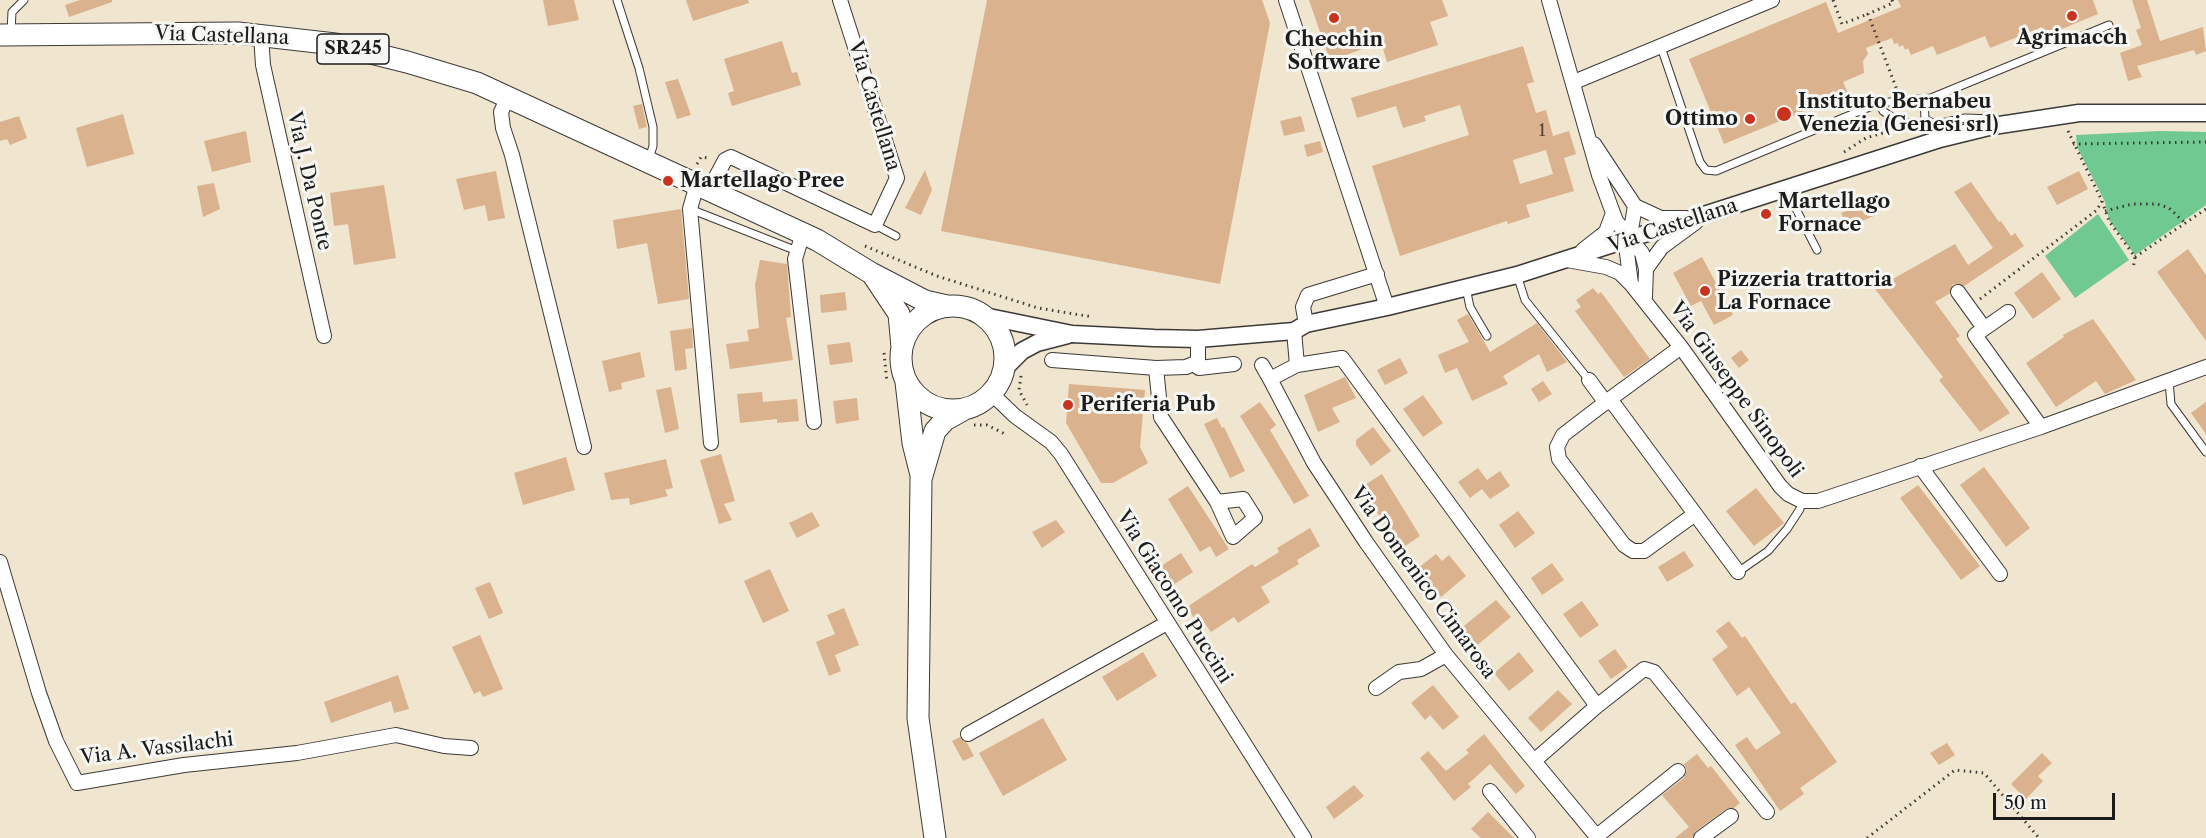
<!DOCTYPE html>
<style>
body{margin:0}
#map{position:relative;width:2206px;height:838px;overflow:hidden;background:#f0e5ce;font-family:"Libre Caslon Text",serif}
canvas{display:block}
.scale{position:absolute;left:1993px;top:793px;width:122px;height:27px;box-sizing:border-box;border:3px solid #1c1c1c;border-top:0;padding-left:8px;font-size:18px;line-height:21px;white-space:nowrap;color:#1c1c1c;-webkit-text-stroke:4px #f6f6f2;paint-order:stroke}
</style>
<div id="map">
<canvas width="2206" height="838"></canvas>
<div class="scale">50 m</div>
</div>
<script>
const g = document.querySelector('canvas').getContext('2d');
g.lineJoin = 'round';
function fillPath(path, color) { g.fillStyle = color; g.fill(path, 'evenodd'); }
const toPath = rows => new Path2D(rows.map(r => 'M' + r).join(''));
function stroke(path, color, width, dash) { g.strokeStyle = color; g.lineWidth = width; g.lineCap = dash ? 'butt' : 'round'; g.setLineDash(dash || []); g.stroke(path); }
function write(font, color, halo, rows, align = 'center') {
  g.font = font + ' "Libre Caslon Text",serif'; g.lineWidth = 6; g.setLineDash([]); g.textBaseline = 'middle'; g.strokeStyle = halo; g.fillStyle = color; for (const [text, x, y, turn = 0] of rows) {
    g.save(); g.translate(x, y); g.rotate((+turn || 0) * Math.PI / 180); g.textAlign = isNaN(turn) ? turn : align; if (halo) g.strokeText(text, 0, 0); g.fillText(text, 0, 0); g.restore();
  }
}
fillPath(toPath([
 [2160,131,2206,132,2206,205,2135,255,2109,220,2105,202,2077,147,2076,135],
 [2098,214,2129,260,2075,298,2045,256]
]), '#6fc990');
fillPath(toPath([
 [80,0,112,0,112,2,69,17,65,5],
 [543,0,574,0,579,20,548,26],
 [686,0,748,0,749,3,693,21],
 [987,0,1262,0,1270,23,1220,284,941,231],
 [1309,0,1442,0,1448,16,1430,22,1438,45,1387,62,1381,42,1330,61],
 [1898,0,2093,0,2098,14,2045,36,2042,27,1990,48,1985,36,1937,55,1933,46,1911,55,1908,48,1905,50,1903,45,1899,47,1898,43,1894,44,1892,38,1866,48,1868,54,1863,61,1864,73,1843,82,1848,93,1724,144,1689,59,1826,2,1838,33,1901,7],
 [2132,0,2147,0,2160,41,2203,27,2206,51,2196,55,2194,50,2137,66,2142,77,2128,81,2120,53,2142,45,2136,30,2141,28],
 [782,41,792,73,797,72,801,85,732,106,728,93,734,91,724,59],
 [1523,46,1534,82,1527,84,1536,113,1546,110,1553,136,1569,131,1576,154,1564,158,1574,191,1526,205,1530,217,1508,224,1507,221,1400,256,1372,166,1469,135,1460,105,1424,116,1426,121,1403,128,1396,106,1357,118,1351,98],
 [1546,150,1553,174,1520,184,1513,160],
 [678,79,691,115,677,119,665,82],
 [642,104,647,127,639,129,633,106],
 [123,114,134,154,87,167,76,128],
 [19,116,27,138,10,145,7,139,0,141,0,122],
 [1301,116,1305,131,1284,136,1280,121],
 [246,131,251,162,212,172,204,141],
 [1320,141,1323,152,1307,157,1304,145],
 [925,170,932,190,921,215,905,208],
 [496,171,505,218,488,221,485,205,464,210,456,179],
 [2079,171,2088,189,2057,205,2047,187],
 [1971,182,1999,222,2001,221,2011,236,2015,233,2024,246,1964,286,1953,284,1949,294,1935,302,1960,336,1956,339,2010,413,1980,432,1939,380,1943,377,1875,289,1955,244,1968,265,1993,248,1954,192],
 [214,183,220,209,203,217,197,186],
 [384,185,396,258,354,265,348,224,334,226,330,193],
 [1870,201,1876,215,1848,227,1841,213],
 [681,209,689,299,658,304,647,243,617,249,613,220],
 [2188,249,2206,275,2206,341,2157,272],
 [1702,257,1733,315,1714,325,1701,301,1691,306,1673,273],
 [760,260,787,264,791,317,786,318,793,360,730,369,726,344,749,341,747,330,759,328,755,285],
 [2042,272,2061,299,2033,319,2014,293],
 [1593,288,1598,294,1601,292,1650,359,1624,377,1575,311,1581,307,1576,300],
 [845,292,847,310,821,313,820,295],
 [1468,314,1490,352,1537,323,1567,362,1547,372,1539,354,1503,376,1508,384,1472,401,1457,368,1445,373,1438,355,1469,342,1457,320],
 [2093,319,2136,380,2105,394,2096,381,2056,407,2026,363,2064,337,2063,335],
 [692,328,693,348,685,349,687,369,675,371,670,331],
 [850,342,853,362,830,365,827,345],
 [1741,350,1749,360,1739,368,1731,358],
 [640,352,645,377,621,383,622,389,609,392,602,361],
 [1400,358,1408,373,1385,385,1377,370],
 [1345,377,1356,398,1332,408,1340,422,1318,432,1304,395],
 [1543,381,1552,394,1539,402,1531,389],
 [1069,384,1145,390,1140,447,1148,463,1113,483,1101,483,1066,423],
 [671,387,679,429,665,433,656,390],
 [762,392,763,402,797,399,799,421,777,423,777,419,740,423,737,394],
 [1423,395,1443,423,1423,437,1403,409],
 [857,398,859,420,836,424,833,401],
 [1260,402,1276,425,1270,430,1309,496,1294,504,1240,416],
 [2206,402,2206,434,2191,413],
 [1217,418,1222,428,1224,427,1245,471,1230,478,1204,424],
 [1373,427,1391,451,1371,466,1356,445,1356,440],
 [721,454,735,501,724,504,732,520,719,524,700,460],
 [566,457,575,490,523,505,514,473],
 [666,459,673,488,665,490,668,496,630,505,629,498,611,500,604,473],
 [1984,467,2030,528,2006,547,1960,485],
 [1478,468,1487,480,1500,471,1510,486,1490,499,1482,489,1470,498,1458,482],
 [1382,474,1420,536,1402,548,1360,488],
 [1918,485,1980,566,1961,580,1900,498],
 [1188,486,1229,549,1216,557,1210,546,1200,552,1168,499],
 [1756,488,1784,523,1754,546,1726,511],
 [1518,511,1535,533,1515,548,1499,525],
 [812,512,820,526,797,538,789,523],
 [1056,520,1065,532,1042,548,1032,532],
 [1310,528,1320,546,1297,560,1299,564,1261,587,1270,602,1238,623,1234,617,1211,632,1201,618,1196,621,1187,607,1252,564,1255,567,1279,552,1277,548],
 [1684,551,1694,566,1667,582,1658,567],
 [1181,553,1193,572,1173,585,1161,566],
 [1436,554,1442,561,1449,555,1466,576,1441,597,1418,568],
 [1552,563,1564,580,1542,595,1531,578],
 [770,569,789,611,763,623,744,581],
 [490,582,503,613,489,619,475,588],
 [1496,600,1511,617,1475,647,1460,629],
 [1582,601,1599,625,1580,638,1563,614],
 [844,608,859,645,835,655,841,671,829,676,816,642,835,634,827,615],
 [1729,621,1742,638,1745,636,1791,704,1795,702,1837,762,1800,788,1804,794,1780,811,1735,745,1747,737,1756,750,1781,733,1749,687,1737,696,1712,659,1728,647,1716,631],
 [480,635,503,689,483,697,480,691,474,694,452,647],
 [1615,649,1628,667,1611,679,1598,661],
 [1143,652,1157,676,1117,701,1102,677],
 [1519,652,1534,671,1509,691,1494,673],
 [398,675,409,709,394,713,391,701,331,723,324,702],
 [1433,685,1459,717,1443,730,1430,715,1425,720,1411,703],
 [1558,690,1572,704,1541,732,1528,718],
 [1043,718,1067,760,1003,796,979,753],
 [1484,734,1525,786,1516,794,1490,764,1468,784,1471,787,1454,801,1420,758,1428,751,1446,771,1469,753,1466,750],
 [960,737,967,743,974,756,963,761,952,741],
 [1947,743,1955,755,1939,765,1930,753],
 [2042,753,2052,763,2038,776,2043,781,2026,799,2011,784],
 [1697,754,1708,768,1711,766,1740,803,1734,808,1726,809,1696,831,1692,838,1675,838,1689,827,1662,795,1684,778,1687,770,1684,764],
 [1354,785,1364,796,1334,819,1326,807],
 [1488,812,1514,838,1481,838,1471,829]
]), '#dab28d');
const service = toPath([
 [617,0,639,68,653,127,653,146,649,159],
 [11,32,12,12,24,0],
 [1661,47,1700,162,1706,170,1716,171,1879,103,1931,98,2109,25],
 [1924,99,1925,119,1936,125],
 [1879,103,1883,111,1893,118,1923,127,1965,118,1994,119],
 [1788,188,1792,201,1817,250],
 [690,209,797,251],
 [875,225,896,236],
 [1517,275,1525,300,1589,380],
 [1466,288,1470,307,1487,336],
 [2169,381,2171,404,2206,452],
 [1738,572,1768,551,1787,529,1800,509,1802,501]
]);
const minor = toPath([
 [1286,0,1387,307],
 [1549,0,1599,175,1616,221,1642,253,1646,269,1645,297],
 [261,35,263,65,324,336],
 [1574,82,1772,0],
 [508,97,501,112,503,128,512,155,584,447],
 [1594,144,1635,206,1661,218,1686,218],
 [697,184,690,209,711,443],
 [709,190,725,160,731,157,875,225,897,178,840,0],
 [803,233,795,259,814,422],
 [1583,250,1606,232,1613,213],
 [1567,260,1606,267,1620,273,1631,284,1681,347,1780,486,1788,494,1802,501,1818,501,2041,427,2206,367],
 [1646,269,1662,247,1696,222],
 [1631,284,1627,253,1635,206],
 [1958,292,1984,328],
 [2008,312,1975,335,2041,427],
 [1306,324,1303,307,1308,295,1377,274],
 [1294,331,1297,365],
 [1681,347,1610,399,1738,572],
 [1342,358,1597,706,1534,761,1446,655,1366,542,1314,463,1270,379,1297,365,1342,358],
 [1052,360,1156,368,1186,367,1198,362,1198,339],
 [1195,365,1199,368,1234,364],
 [1262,365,1270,379],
 [1156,368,1161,417,1217,502,1233,537,1255,518,1243,499,1217,502],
 [1589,380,1606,403],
 [992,394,1015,416,1051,442,1061,454,1304,838],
 [1610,399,1563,435,1557,447,1559,459,1624,545,1633,551,1644,551,1695,514],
 [1920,466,2000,574],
 [0,562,39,693,56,741,77,783,184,765,297,753,396,735,444,746,471,748],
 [1376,688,1399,672,1421,669,1446,655],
 [1597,706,1644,669,1654,672,1767,812],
 [968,734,1167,623],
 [1534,761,1598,838],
 [1490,791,1528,838],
 [1597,836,1678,771],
 [1701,838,1731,816]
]);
const tertiary = toPath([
 [984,316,1072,334,1154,338,1198,339,1294,331,1306,324,1387,307,1517,275,1940,139,1993,126,2079,113,2206,113],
 [1004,369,1022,351,1037,343,1068,335]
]);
const primary = toPath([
 [0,35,238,33,335,44,407,62,477,83,817,240,871,273,925,301,947,306],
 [873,275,899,314,902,347],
 '901 358a52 52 0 1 1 104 0a52 52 0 1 1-104 0Z',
 [906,382,913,443,921,475],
 [935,838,918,718,921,479,935,431,945,420,963,410]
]);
stroke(service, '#3c3a37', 9);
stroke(minor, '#3c3a37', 16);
stroke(tertiary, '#3c3a37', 19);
stroke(primary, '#3c3a37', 23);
stroke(toPath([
 [1833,0,1842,24,1868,14],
 [1892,0,1893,3,1868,14,1897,90],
 [2068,131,2102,201,2109,221,2135,257,2133,269],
 [2073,144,2206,142],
 [1844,152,1866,138,1893,130],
 [697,164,701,157,709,158],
 [2105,211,2132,204,2157,204,2169,208,2185,223],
 [865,246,937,276,1038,308,1093,317],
 [2135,257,2206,209],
 [1980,299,2097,210,2102,201],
 [884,353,887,382],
 [1021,376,1019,390,1027,405],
 [974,425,987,425,1005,434],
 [1867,838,1955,770,1984,773,2039,838]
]), '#3c3a37', 3, [1.5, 4.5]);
stroke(service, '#fff', 7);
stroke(minor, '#fff', 14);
stroke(tertiary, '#fff', 16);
stroke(primary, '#fff', 21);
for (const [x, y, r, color] of [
 [2072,16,6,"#c8321e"],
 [1334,18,6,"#c8321e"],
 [1784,114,8,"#c8321e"],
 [1750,119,6,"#c8321e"],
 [668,181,6,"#c8321e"],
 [1766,214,6,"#c8321e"],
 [1705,291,6,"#c8321e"],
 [1068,405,6,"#c8321e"]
]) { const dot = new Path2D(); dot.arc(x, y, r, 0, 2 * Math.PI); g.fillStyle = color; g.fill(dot); stroke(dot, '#f6f6f2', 2); }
write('16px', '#4c4238', null, [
 ["1",1542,131]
]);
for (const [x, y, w] of [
 [353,49,72]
]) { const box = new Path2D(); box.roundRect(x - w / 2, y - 15, w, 30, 4.5); g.fillStyle = '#f6f6f2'; g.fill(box); stroke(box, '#1c1c1c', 1.5); }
write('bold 18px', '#1c1c1c', null, [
 ["SR245",353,49]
]);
write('20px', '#1c1c1c', '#f6f6f2', [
 ["Via Castellana",222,36,2],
 ["Via Castellana",874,106,73],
 ["Via J. Da Ponte",309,181,77],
 ["Via Castellana",1673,226,-18],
 ["Via Giuseppe Sinopoli",1736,390,54],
 ["Via Domenico Cimarosa",1423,583,54],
 ["Via Giacomo Puccini",1174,597,58],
 ["Via A. Vassilachi",157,749,-7]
]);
write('bold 20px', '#1c1c1c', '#f6f6f2', [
 ["Agrimacch",2072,38,"center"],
 ["Checchin",1334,40,"center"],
 ["Software",1334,63,"center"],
 ["Instituto Bernabeu",1798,102],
 ["Venezia (Genesi srl)",1798,125],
 ["Ottimo",1738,119,"right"],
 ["Martellago Pree",680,181],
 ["Martellago",1778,202],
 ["Fornace",1778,225],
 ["Pizzeria trattoria",1717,280],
 ["La Fornace",1717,303],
 ["Periferia Pub",1080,405]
], 'left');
</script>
